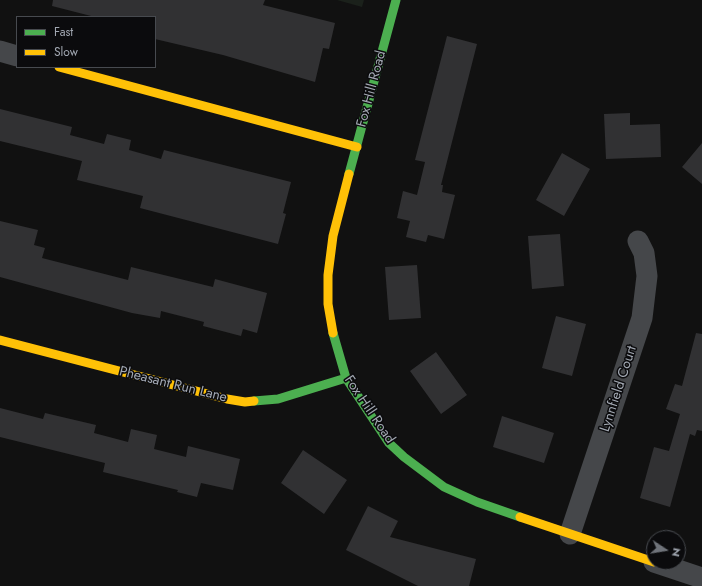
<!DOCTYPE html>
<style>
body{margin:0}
#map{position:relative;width:702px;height:586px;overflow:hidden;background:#111;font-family:Jost,sans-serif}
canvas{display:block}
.legend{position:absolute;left:16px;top:16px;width:140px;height:52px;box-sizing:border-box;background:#0b0b0d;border:1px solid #474a4f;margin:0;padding:5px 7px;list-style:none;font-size:12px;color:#a2a8b2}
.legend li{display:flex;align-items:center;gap:8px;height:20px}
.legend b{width:20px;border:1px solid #474a4f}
.north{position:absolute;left:646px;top:530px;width:40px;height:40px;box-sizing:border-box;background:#0b0b0d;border:1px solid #474a4f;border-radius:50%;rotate:102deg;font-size:11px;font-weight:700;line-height:16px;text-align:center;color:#a2a8b2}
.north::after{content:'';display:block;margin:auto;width:14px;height:18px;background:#6f737a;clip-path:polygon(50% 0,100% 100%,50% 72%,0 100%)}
</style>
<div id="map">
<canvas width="702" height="586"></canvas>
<ul class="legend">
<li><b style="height:5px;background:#4caf50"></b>Fast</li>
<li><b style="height:5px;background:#ffc107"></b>Slow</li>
</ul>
<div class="north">N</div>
</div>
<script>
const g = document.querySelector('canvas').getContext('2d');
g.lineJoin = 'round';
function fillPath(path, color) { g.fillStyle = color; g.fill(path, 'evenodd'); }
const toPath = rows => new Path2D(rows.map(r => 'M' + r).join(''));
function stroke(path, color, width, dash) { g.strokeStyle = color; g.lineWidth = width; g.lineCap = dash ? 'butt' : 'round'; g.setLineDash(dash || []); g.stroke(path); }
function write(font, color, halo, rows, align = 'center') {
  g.font = font + ' Jost,sans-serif'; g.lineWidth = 3; g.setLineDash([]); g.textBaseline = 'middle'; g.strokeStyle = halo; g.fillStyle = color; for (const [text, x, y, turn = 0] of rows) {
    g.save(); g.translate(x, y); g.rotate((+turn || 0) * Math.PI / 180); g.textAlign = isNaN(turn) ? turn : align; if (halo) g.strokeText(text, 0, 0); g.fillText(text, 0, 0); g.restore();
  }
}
fillPath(toPath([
 [337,0,364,0,362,7]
]), '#1b211b');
fillPath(toPath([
 [53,0,265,0,263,5,335,23,329,49,323,48,315,82,223,55,155,39,155,17,95,17,52,6],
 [447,36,477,44,441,185,443,185,442,192,455,195,444,239,428,235,426,242,406,237,410,221,397,218,403,191,417,195,425,162,415,160],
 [0,109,72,127,70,135,104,144,107,134,131,140,129,150,161,159,164,150,291,182,283,213,286,214,278,244,140,208,143,196,77,180,82,161,0,141],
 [630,113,630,125,660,124,661,157,606,159,604,114],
 [702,143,702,184,682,167],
 [562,153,590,169,564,216,536,200],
 [0,221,38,230,34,245,45,248,42,258,128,280,131,267,213,287,215,279,267,293,257,333,243,329,241,336,203,326,204,322,161,311,160,318,132,313,0,277],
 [560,234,564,286,532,289,528,236],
 [417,265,421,318,389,320,385,267],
 [556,316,586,324,572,376,542,368],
 [696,333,702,334,702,431,697,430,695,436,690,434,670,507,640,498,654,447,669,451,680,414,666,409,675,384,682,386],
 [436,352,467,395,441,414,410,371],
 [0,408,43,419,45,413,96,425,94,433,128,442,131,429,157,435,154,449,186,457,188,446,240,459,233,490,201,483,197,497,177,492,178,490,103,472,105,463,0,437],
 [502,416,554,433,544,463,493,447],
 [303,450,347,480,324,514,281,483],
 [368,506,398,521,390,537,476,559,469,586,418,586,346,550]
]), '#313133');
stroke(toPath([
 [0,51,17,56],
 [570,534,642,318,647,276,644,253,638,241],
 [654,562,702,578]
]), '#45474a', 21);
stroke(toPath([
 [349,174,396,0],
 [333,333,346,378,389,443,404,457,444,487,477,502,520,517],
 [254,401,278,399,346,378]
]), '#4caf50', 9);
stroke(toPath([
 [59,67,357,147],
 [333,333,328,304,328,275,333,236,349,174],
 [0,340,227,399,245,402,254,401],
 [520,517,654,562]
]), '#ffc107', 9);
write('14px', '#a2a8b2', '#0b0b0d', [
 ["Fox Hill Road",372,89,-75],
 ["Pheasant Run Lane",173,385,14],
 ["Lynnfield Court",619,389,-72],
 ["Fox Hill Road",369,410,56]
]);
</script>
